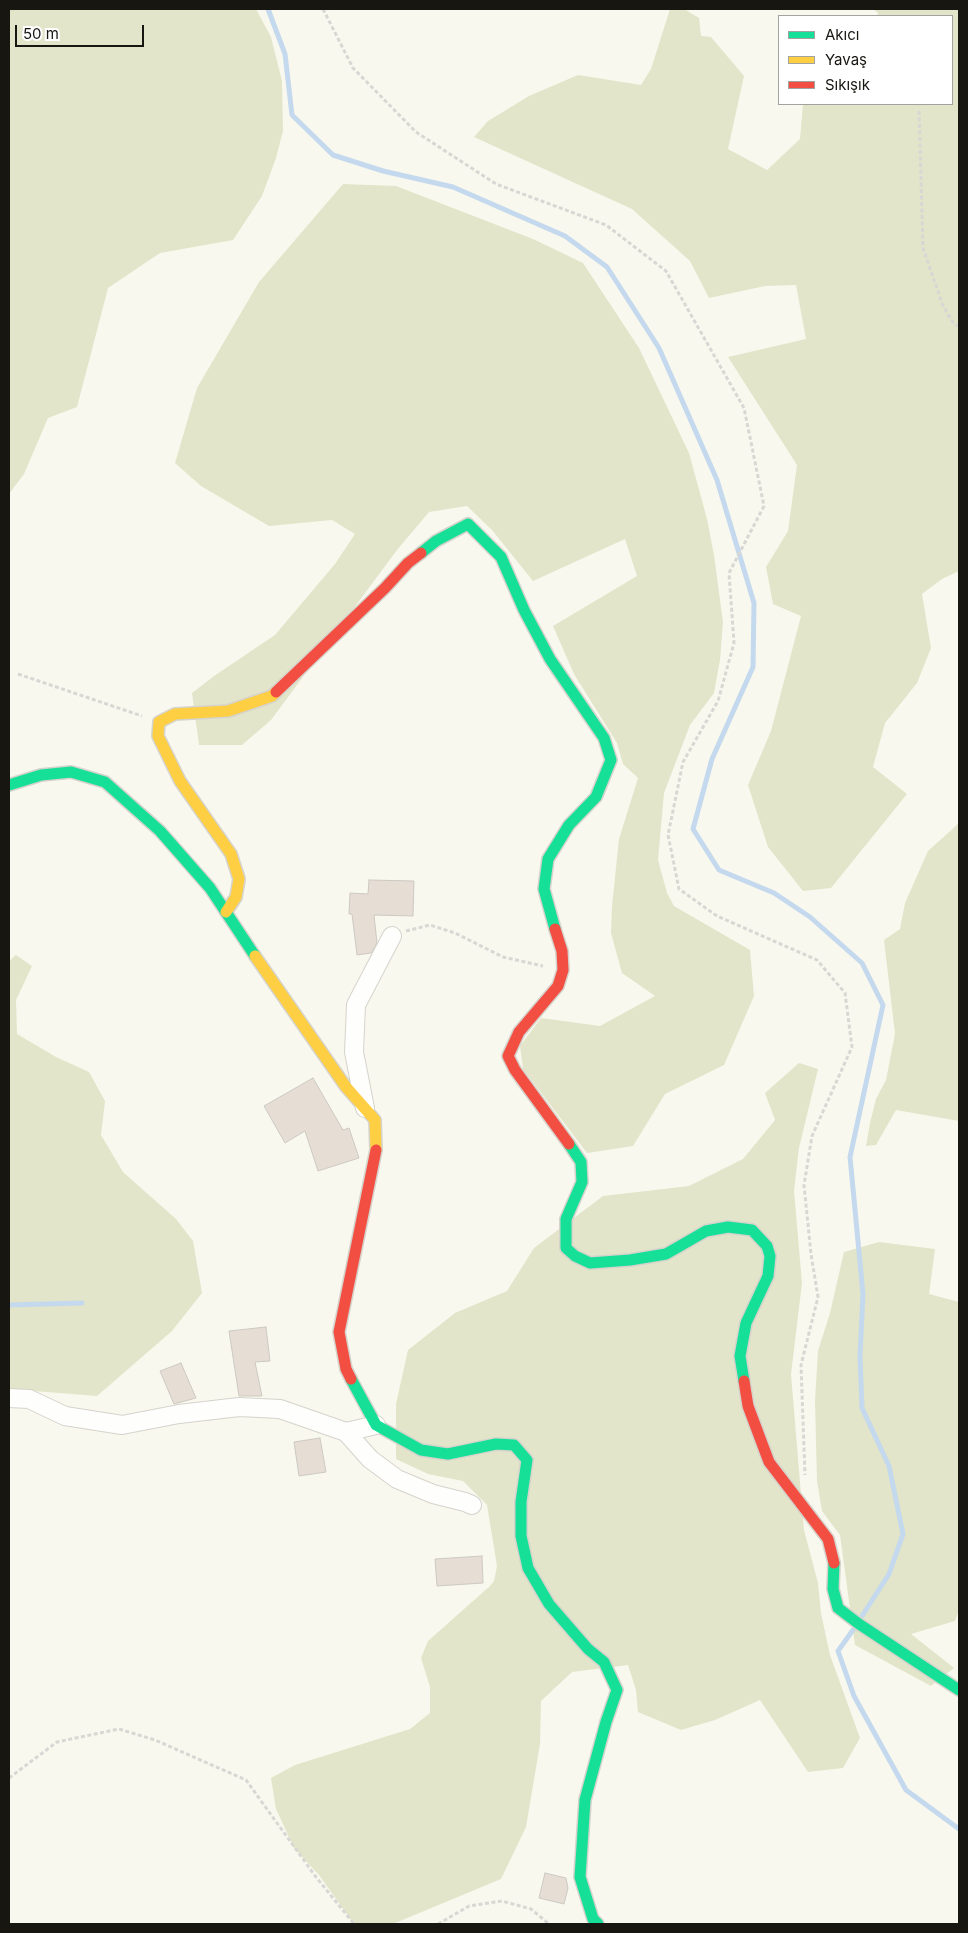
<!DOCTYPE html>
<meta charset="utf-8">
<style>
body{margin:0}
#map{position:relative;width:968px;height:1933px;overflow:hidden;background:#f9f8ee;font-family:Inter,sans-serif}
canvas{display:block}
.frame{position:absolute;inset:0;border:10px solid #171610;pointer-events:none}
.legend{position:absolute;left:778px;top:15px;width:175px;height:90px;box-sizing:border-box;background:#fff;border:1px solid #a2a29f;margin:0;padding:6px 9px;list-style:none;font-size:15px;color:#171610}
.legend li{display:flex;align-items:center;gap:10px;height:25px}
.legend b{width:25px;border:1px solid #a2a29f}
.scale{position:absolute;left:15px;top:25px;width:129px;height:22px;box-sizing:border-box;border:2px solid #171610;border-top:0;padding-left:6px;font-size:15px;line-height:18px;white-space:nowrap;color:#171610;-webkit-text-stroke:4px #fff;paint-order:stroke}
</style>
<div id="map">
<canvas width="968" height="1933"></canvas>
<div class="frame"></div>
<ul class="legend">
<li><b style="height:6px;background:#16e098"></b>Akıcı</li>
<li><b style="height:6px;background:#ffcf43"></b>Yavaş</li>
<li><b style="height:6px;background:#f24e42"></b>Sıkışık</li>
</ul>
<div class="scale">50 m</div>
</div>
<script>
const g = document.querySelector('canvas').getContext('2d');
g.lineJoin = 'round';
function fillPath(path, color) { g.fillStyle = color; g.fill(path, 'evenodd'); }
const toPath = rows => new Path2D(rows.map(r => 'M' + r).join(''));
function stroke(path, color, width, dash) { g.strokeStyle = color; g.lineWidth = width; g.lineCap = dash ? 'butt' : 'round'; g.setLineDash(dash || []); g.stroke(path); }
fillPath(toPath([
 [9,9,256,9,271,37,282,81,283,131,276,158,262,196,233,240,160,253,108,288,77,407,48,418,24,474,9,494],
 [670,9,684,9,699,18,701,36,711,37,744,76,728,149,767,170,800,139,803,104,952,104,952,16,877,16,878,13,873,9,959,9,959,571,942,579,922,594,931,648,917,683,885,723,873,767,907,794,831,888,803,891,768,847,748,785,771,731,801,616,773,604,766,567,788,531,797,465,728,357,806,339,796,285,765,286,709,298,690,261,632,209,474,137,488,121,529,96,578,75,641,85,651,69],
 [343,184,396,186,533,239,583,263,639,348,689,453,707,519,714,555,723,622,720,660,714,693,690,725,664,793,658,860,667,893,674,906,750,950,754,996,724,1065,665,1094,633,1146,587,1153,523,1069,520,1046,541,1018,600,1026,655,996,622,973,611,933,612,906,619,839,638,778,623,764,617,743,574,674,553,626,637,576,625,539,533,581,492,530,467,506,429,512,397,550,271,720,242,745,199,745,192,693,214,676,275,635,335,564,355,534,332,520,269,526,201,486,175,463,197,388,259,282],
 [959,823,959,1121,896,1110,876,1145,866,1146,870,1123,876,1099,886,1080,895,1034,884,940,900,929,905,903,928,851],
 [16,955,32,966,16,1000,17,1034,56,1057,89,1072,105,1101,101,1135,123,1172,176,1219,193,1241,202,1293,172,1331,97,1396,9,1389,9,961],
 [799,1063,818,1069,799,1148,794,1191,802,1283,791,1374,804,1530,818,1583,821,1613,830,1655,860,1738,843,1768,808,1772,760,1700,715,1720,681,1730,638,1712,636,1690,628,1665,572,1672,541,1701,540,1744,526,1827,501,1879,393,1924,354,1924,319,1875,294,1848,276,1809,271,1778,295,1765,410,1729,430,1713,430,1687,421,1658,428,1641,490,1586,494,1581,497,1566,487,1505,463,1481,428,1474,396,1459,396,1404,408,1350,455,1313,507,1291,534,1248,603,1196,689,1186,743,1159,775,1120,765,1093],
 [879,1242,935,1249,929,1294,959,1302,959,1610,955,1621,911,1634,954,1668,931,1686,855,1645,840,1535,822,1511,817,1481,815,1401,818,1351,830,1313,844,1252]
]), '#e2e5c9');
stroke(toPath([
 [268,9,285,54,292,115,333,155,383,171,453,187,565,236,607,267,659,348,717,480,754,603,753,667,712,759,693,829,719,870,774,893,810,917,862,963,883,1005,850,1157,863,1294,860,1356,862,1408,889,1466,903,1534,889,1574,862,1616],
 [9,1305,82,1303],
 [853,1630,838,1651,854,1696,906,1790,959,1829]
]), '#c4d9ed', 5);
const building = toPath([
 [369,880,414,881,413,916,374,915,377,943,371,953,357,955,352,914,349,914,350,893,368,894,369,880],
 [313,1078,343,1130,349,1128,359,1158,318,1171,305,1131,285,1143,264,1106,313,1078],
 [266,1327,270,1361,255,1362,262,1396,239,1396,229,1331,266,1327],
 [181,1363,196,1398,174,1404,160,1371,181,1363],
 [320,1438,326,1472,299,1476,294,1442,320,1438],
 [482,1556,483,1583,437,1586,435,1559,482,1556],
 [545,1873,566,1878,568,1888,564,1904,539,1898,545,1873]
]);
fillPath(building, '#e6ddd5');
stroke(building, '#ccc9c2', 1);
const street = toPath([
 [365,1108,354,1052,356,1005,392,936],
 [9,1398,29,1399,65,1416,122,1425,179,1414,239,1407,280,1409,346,1432,376,1425],
 [346,1432,370,1459,397,1479,433,1494,465,1502,472,1505]
]);
const fast = toPath([
 [421,553,436,541,468,524,501,557,524,610,550,659,604,738,611,760,596,797,569,825,548,859,544,889,555,929],
 [9,785,41,775,71,772,105,782,160,831,210,888,255,956],
 [569,1144,581,1162,582,1182,566,1219,566,1248,575,1256,590,1263,630,1260,666,1254,706,1231,728,1227,752,1230,767,1246,770,1256,768,1276,746,1323,740,1356,744,1381],
 [351,1379,376,1425,421,1450,448,1454,496,1444,514,1445,527,1460,521,1502,521,1536,528,1568,549,1604,588,1649,604,1662,617,1690,606,1722,585,1800,580,1877,593,1919,598,1924],
 [834,1563,833,1589,838,1608,859,1624,959,1690]
]);
const slow = toPath([
 [226,912,236,897,239,879,231,854,180,781,158,736,159,722,175,714,228,711,272,696,276,692],
 [255,956,346,1087,375,1120,376,1150]
]);
const jam = toPath([
 [276,692,385,588,408,563,421,553],
 [555,929,562,951,563,970,558,986,519,1032,508,1056,515,1070,569,1144],
 [351,1379,346,1369,339,1332,376,1150],
 [744,1381,748,1406,769,1462,828,1539,834,1563]
]);
stroke(street, '#d5d3cc', 20);
stroke(fast, '#d5d3cc', 14);
stroke(slow, '#d5d3cc', 14);
stroke(jam, '#d5d3cc', 14);
stroke(toPath([
 [323,9,353,68,416,132,496,184,606,225,666,271,744,408,764,506,729,573,734,643,718,701,683,762,668,835,679,889,717,916,817,960,845,993,852,1047,812,1136,804,1185,811,1254,818,1297,801,1365,805,1475],
 [919,111,923,248,943,306,954,324,959,326],
 [18,674,142,716],
 [406,931,430,925,455,933,503,957,543,966],
 [9,1778,57,1742,119,1729,155,1740,246,1780,316,1877,354,1924],
 [438,1924,469,1906,502,1901,531,1909,549,1924]
]), '#d7d7d4', 3, [4, 2.5]);
stroke(street, '#fefefc', 18);
stroke(fast, '#16e098', 11);
stroke(slow, '#ffcf43', 11);
stroke(jam, '#f24e42', 11);
</script>
